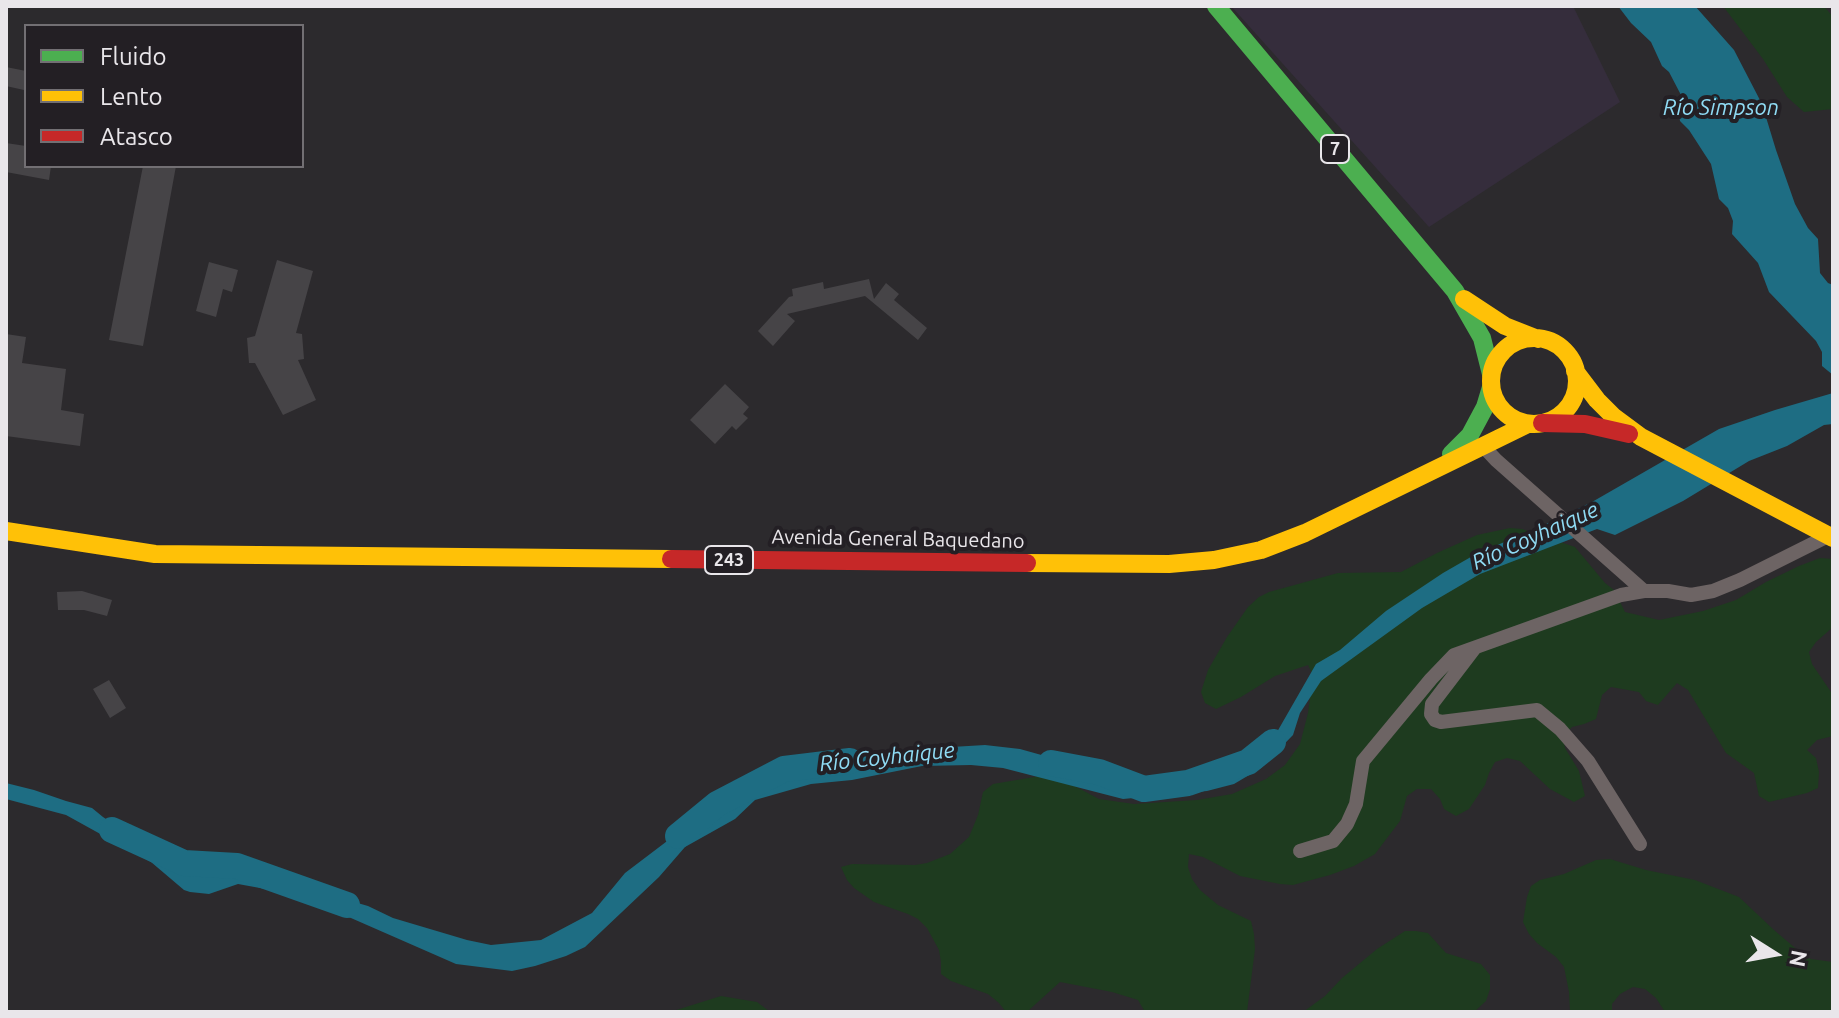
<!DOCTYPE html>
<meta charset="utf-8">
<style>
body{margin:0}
#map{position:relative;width:1839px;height:1018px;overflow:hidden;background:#2c2a2d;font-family:Ubuntu,sans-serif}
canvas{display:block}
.frame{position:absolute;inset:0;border:8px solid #e9e6ea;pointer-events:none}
.legend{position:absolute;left:24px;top:24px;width:280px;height:144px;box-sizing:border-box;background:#231f24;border:2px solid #726f73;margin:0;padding:10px 14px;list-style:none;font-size:24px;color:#e9e6ea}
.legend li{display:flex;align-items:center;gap:16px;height:40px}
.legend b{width:40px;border:2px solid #726f73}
.north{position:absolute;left:1735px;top:914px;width:80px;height:80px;-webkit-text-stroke:6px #231f24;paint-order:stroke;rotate:101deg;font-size:22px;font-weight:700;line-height:32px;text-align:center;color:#e9e6ea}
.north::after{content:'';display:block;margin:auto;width:28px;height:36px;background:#e9e6ea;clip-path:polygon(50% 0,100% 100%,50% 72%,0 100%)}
</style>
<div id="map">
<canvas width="1839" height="1018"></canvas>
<div class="frame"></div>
<ul class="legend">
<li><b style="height:10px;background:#4caf50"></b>Fluido</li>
<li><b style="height:10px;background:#ffc107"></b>Lento</li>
<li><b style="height:10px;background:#c62828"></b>Atasco</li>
</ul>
<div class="north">N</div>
</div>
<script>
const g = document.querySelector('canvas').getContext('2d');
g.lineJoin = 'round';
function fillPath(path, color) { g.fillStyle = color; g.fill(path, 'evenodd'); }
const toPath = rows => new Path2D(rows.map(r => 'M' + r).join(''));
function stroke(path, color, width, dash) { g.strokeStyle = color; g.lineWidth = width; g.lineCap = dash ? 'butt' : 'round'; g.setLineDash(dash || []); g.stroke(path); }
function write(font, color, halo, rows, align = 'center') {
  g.font = font + ' Ubuntu,sans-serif'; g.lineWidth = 8; g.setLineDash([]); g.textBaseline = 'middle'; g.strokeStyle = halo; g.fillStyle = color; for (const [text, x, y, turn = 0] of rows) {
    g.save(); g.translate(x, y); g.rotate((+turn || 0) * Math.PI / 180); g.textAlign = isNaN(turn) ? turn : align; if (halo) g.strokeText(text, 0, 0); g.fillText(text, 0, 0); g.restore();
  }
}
fillPath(toPath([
 [1231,6,1573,6,1620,102,1429,227]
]), '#352d3c');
fillPath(toPath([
 [1723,6,1824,6,1833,17,1833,109,1804,112,1787,97,1763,59],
 [1510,528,1522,529,1575,547,1605,583,1614,590,1625,612,1659,620,1703,611,1736,600,1766,582,1799,566,1820,558,1833,559,1833,627,1816,642,1809,652,1812,664,1833,695,1833,736,1817,740,1807,750,1816,758,1819,772,1818,788,1807,793,1769,802,1759,796,1754,773,1726,753,1688,690,1677,683,1658,705,1646,701,1639,692,1611,687,1602,695,1596,719,1584,724,1572,727,1563,736,1565,748,1579,771,1585,796,1574,802,1550,789,1520,761,1507,758,1495,762,1489,773,1485,785,1469,809,1456,816,1444,809,1440,799,1431,789,1417,789,1407,796,1400,821,1375,854,1354,866,1330,875,1293,885,1280,884,1240,876,1203,857,1189,854,1188,867,1192,879,1200,890,1218,905,1251,921,1254,934,1255,949,1247,1012,1145,1012,1138,1000,1112,992,1060,982,1028,1011,1006,1012,999,1003,988,994,951,981,941,974,941,962,939,950,927,928,918,919,908,914,874,902,854,888,847,880,841,867,852,864,915,865,927,863,950,854,969,837,978,815,983,792,993,784,1052,774,1099,799,1134,804,1197,800,1232,794,1266,779,1285,765,1300,744,1308,713,1313,675,1308,665,1275,676,1241,697,1216,709,1205,703,1201,692,1208,670,1227,637,1248,607,1259,597,1269,592,1338,573,1401,572,1437,553,1477,535],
 [1610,859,1646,870,1695,880,1739,897,1774,930,1801,953,1811,959,1833,962,1833,1012,1665,1012,1656,998,1645,989,1633,987,1620,994,1612,1004,1612,1012,1570,1012,1569,992,1564,967,1556,957,1537,943,1529,934,1523,922,1527,897,1531,886,1540,880,1564,874,1596,860],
 [1405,931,1416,931,1428,933,1446,953,1481,964,1490,975,1490,989,1486,1001,1474,1012,1303,1012,1325,996,1342,978,1377,949],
 [721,996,757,1002,769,1011,670,1012]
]), '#1e3b1f');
fillPath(toPath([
 [1618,6,1695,6,1734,50,1762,104,1776,150,1795,204,1808,228,1818,239,1820,273,1828,283,1833,285,1833,375,1822,366,1822,352,1816,341,1769,292,1758,263,1732,234,1733,221,1728,208,1719,199,1711,164,1689,130,1680,121,1678,108,1681,95,1669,72,1662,66,1651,42,1631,23],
 [1833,393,1833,424,1824,425,1787,446,1749,461,1683,501,1615,535,1597,529,1480,574,1422,608,1321,681,1300,713,1293,735,1261,768,1234,784,1207,791,1123,799,1003,768,971,765,922,766,852,780,811,784,755,800,735,819,685,847,659,877,585,947,566,956,535,966,512,971,456,964,319,904,271,890,238,884,209,894,190,892,184,890,151,862,66,815,6,799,6,783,34,790,66,801,92,808,103,817,156,853,168,858,188,856,223,862,236,871,252,876,296,890,337,897,368,906,393,918,467,940,491,945,541,940,592,913,625,873,683,829,744,787,791,771,845,758,901,750,985,745,1020,749,1045,756,1107,778,1146,782,1202,783,1238,770,1277,732,1316,664,1340,650,1386,611,1443,573,1476,554,1540,527,1592,502,1719,429,1775,410]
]), '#1e6d83');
stroke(toPath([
 [1051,763,1099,772,1144,789,1188,783,1248,762,1273,742],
 [112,830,184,863,237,866,347,905],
 [678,836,717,804,784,769,850,761]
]), '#1e6d83', 26);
fillPath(toPath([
 [6,67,26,71,24,90,6,86],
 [6,143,26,146,26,166,51,166,49,180,6,172],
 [143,166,176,166,143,346,109,340],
 [277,260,313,271,296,333,302,334,304,359,298,360,316,400,283,415,255,363,249,363,247,338,255,336],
 [209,262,238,270,232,292,223,289,216,317,196,311],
 [869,279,874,299,886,283,899,294,894,300,927,328,918,340,865,296,787,314,795,321,773,346,758,331,789,297,793,296,792,289,823,282,824,289],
 [6,334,26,337,22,363,66,369,61,410,84,414,80,446,6,436],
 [725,384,749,407,743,414,748,418,736,430,732,426,715,444,690,420],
 [82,591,112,600,107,616,84,610,58,610,57,592],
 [109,680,126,708,110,718,93,689]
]), '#464447');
stroke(toPath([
 [1482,445,1496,460,1644,591],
 [1474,649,1432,704,1431,714,1435,720,1441,722,1537,710,1560,729,1588,761,1640,844],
 [1300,851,1333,841,1347,824,1356,804,1363,761,1431,679,1454,655,1621,595,1644,591,1668,591,1691,595,1713,591,1740,580,1828,536]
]), '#6d6464', 14);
stroke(toPath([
 [1216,6,1455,291,1482,338,1491,374],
 [1451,454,1470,435,1485,407,1491,387]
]), '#4caf50', 18);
stroke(toPath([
 [1464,299,1505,326,1538,339],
 '1491 381a43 43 0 1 1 86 0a43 43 0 1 1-86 0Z',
 [1575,371,1597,400,1614,417,1641,437,1833,538],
 [6,531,155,554,671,559],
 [1027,563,1169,564,1214,560,1261,550,1305,533,1528,424]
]), '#ffc107', 18);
stroke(toPath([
 [1542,423,1585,424,1629,434],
 [671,559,1027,563]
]), '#c62828', 18);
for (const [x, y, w] of [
 [1335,149,28],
 [729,560,48]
]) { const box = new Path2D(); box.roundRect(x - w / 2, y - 14, w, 28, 6); g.fillStyle = '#231f24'; g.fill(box); stroke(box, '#e9e6ea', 2); }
write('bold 18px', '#e9e6ea', null, [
 ["7",1335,149],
 ["243",729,560]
]);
write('20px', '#e9e6ea', '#231f24', [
 ["Avenida General Baquedano",898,539,1]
]);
write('italic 22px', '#8fdbf4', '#231f24', [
 ["Río Simpson",1721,108],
 ["Río Coyhaique",1535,536,-24],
 ["Río Coyhaique",887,757,-6]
]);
</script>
